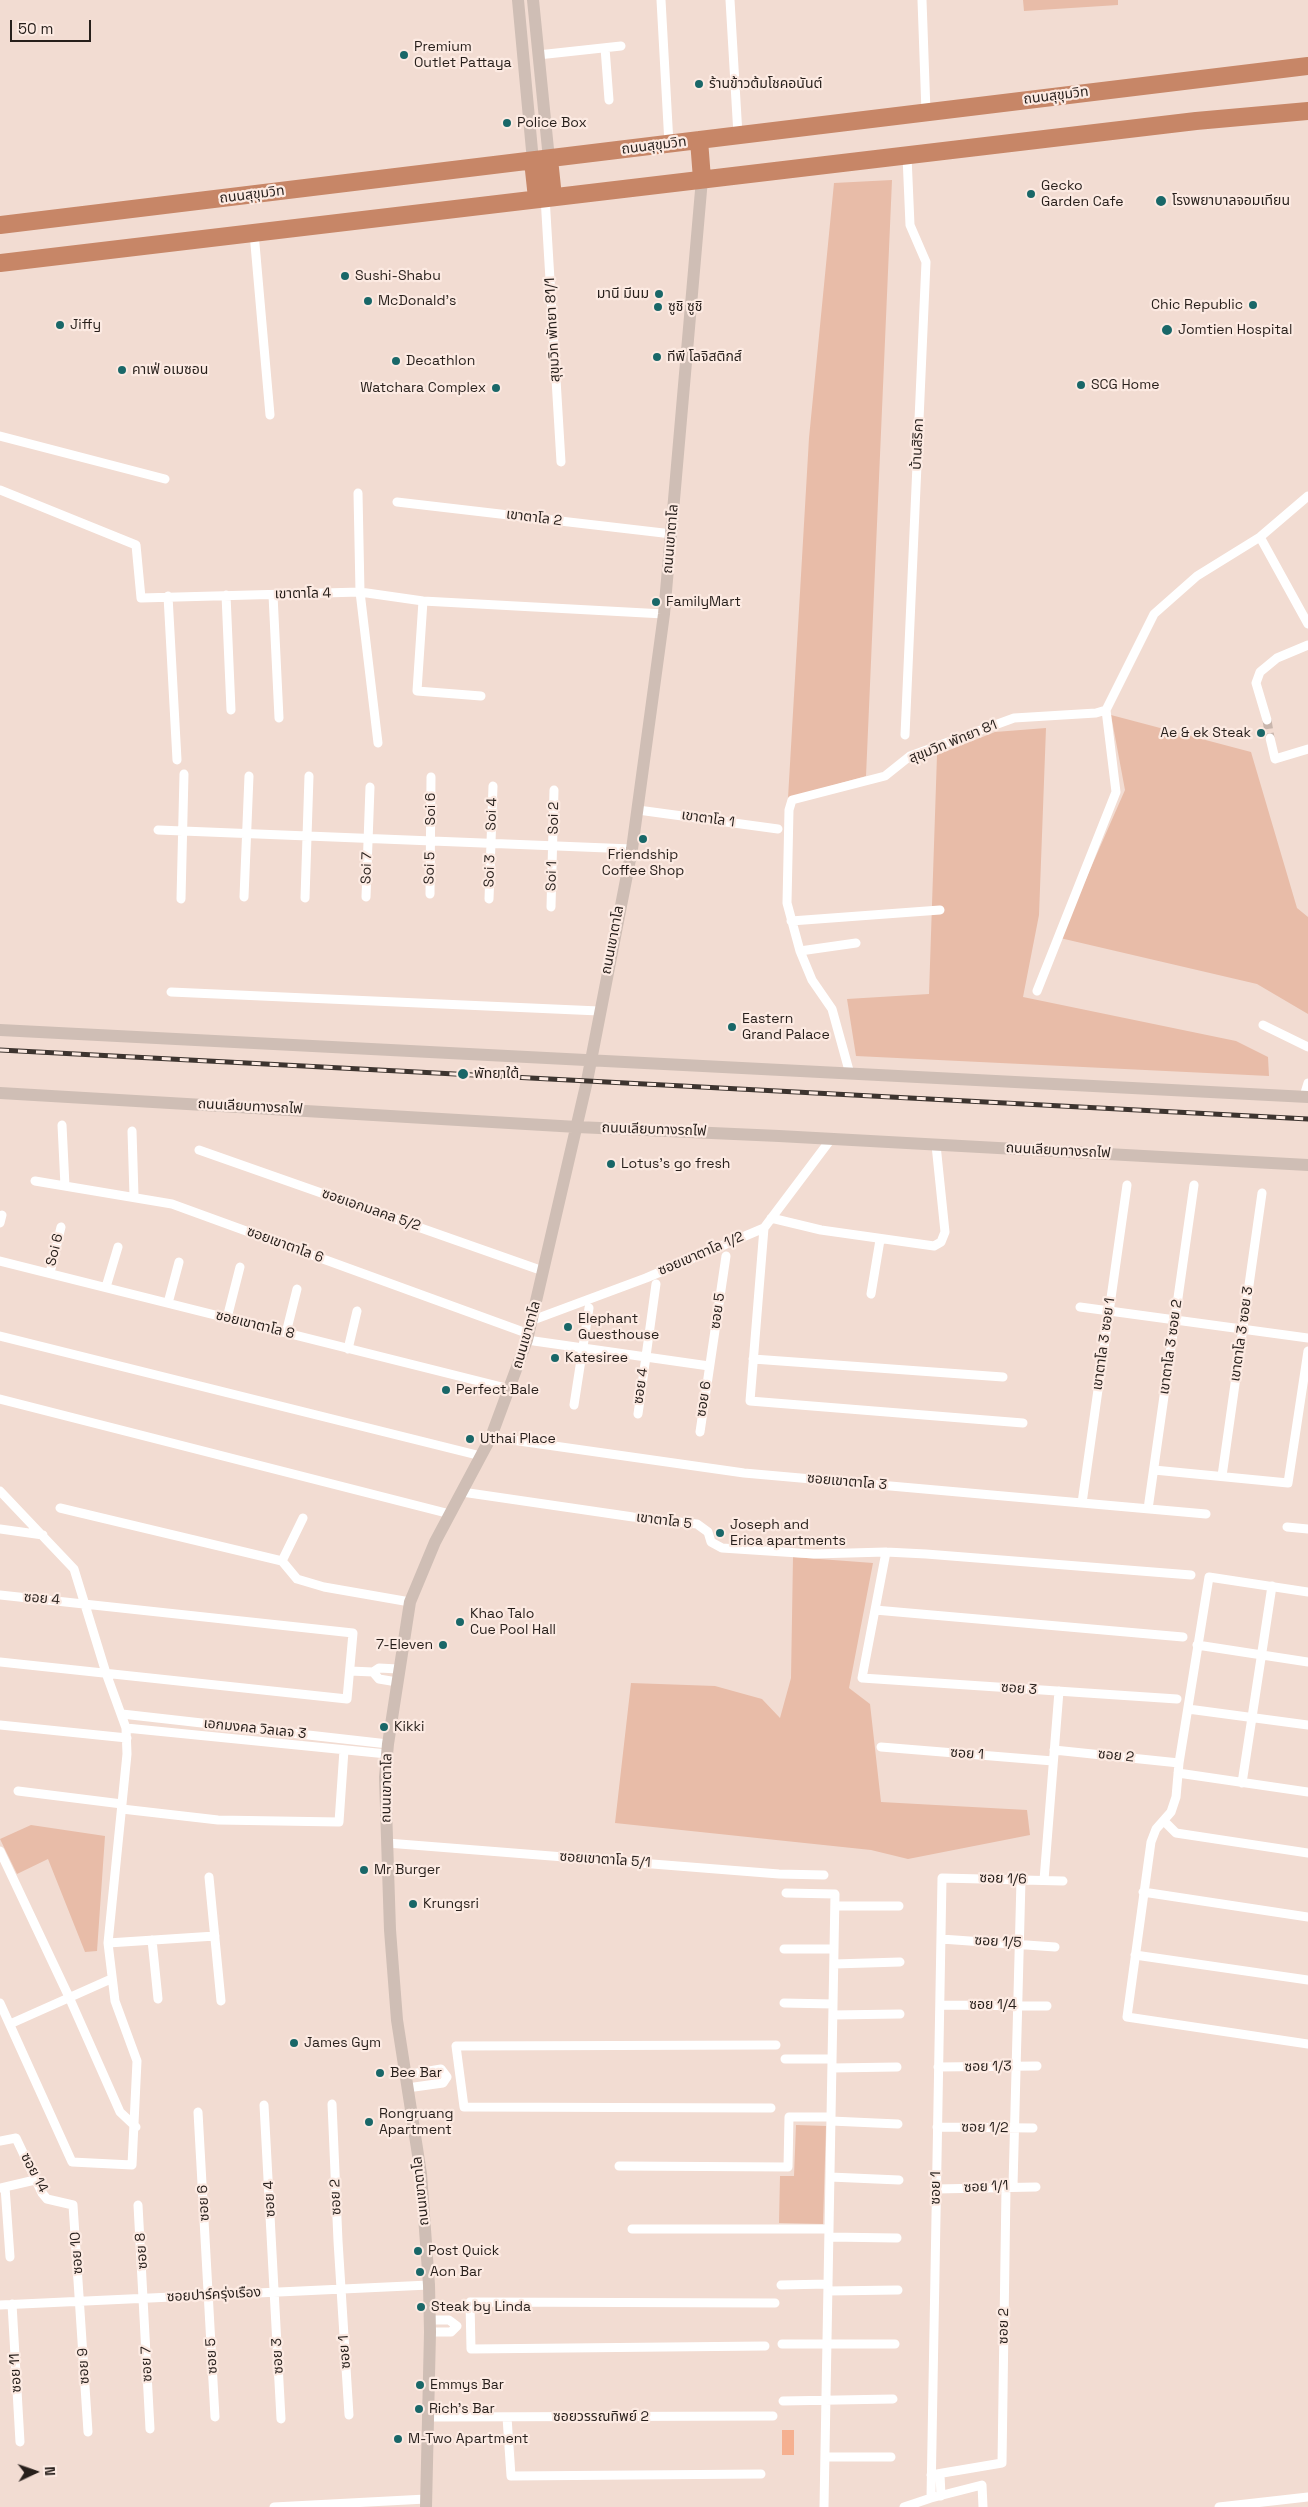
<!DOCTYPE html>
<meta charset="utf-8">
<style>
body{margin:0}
#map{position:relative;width:1308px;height:2507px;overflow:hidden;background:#f2dcd2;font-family:"Space Grotesk",sans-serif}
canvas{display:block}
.north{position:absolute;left:10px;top:2447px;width:50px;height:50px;-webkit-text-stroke:4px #fceae2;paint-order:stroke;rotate:87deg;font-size:14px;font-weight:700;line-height:20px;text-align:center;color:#271f1b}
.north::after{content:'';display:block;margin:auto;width:18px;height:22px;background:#271f1b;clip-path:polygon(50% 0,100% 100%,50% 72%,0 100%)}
.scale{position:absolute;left:10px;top:20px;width:81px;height:22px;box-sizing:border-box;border:2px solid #271f1b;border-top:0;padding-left:6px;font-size:15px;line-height:18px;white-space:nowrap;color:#271f1b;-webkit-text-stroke:4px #fceae2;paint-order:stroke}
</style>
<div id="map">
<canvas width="1308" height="2507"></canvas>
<div class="north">N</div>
<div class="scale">50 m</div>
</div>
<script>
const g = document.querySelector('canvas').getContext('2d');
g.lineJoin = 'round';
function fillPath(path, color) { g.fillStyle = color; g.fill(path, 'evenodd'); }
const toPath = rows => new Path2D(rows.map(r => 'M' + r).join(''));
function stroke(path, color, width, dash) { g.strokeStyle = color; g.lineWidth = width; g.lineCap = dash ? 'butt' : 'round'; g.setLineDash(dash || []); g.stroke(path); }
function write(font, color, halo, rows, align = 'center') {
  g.font = font + ' "Space Grotesk","Noto Sans Thai",sans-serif'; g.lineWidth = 4.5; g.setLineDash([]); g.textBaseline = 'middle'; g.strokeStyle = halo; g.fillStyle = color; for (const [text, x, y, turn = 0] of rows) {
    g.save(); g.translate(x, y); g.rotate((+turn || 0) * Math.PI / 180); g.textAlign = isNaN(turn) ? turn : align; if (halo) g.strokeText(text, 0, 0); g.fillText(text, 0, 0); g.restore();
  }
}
fillPath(toPath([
 [1023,0,1118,0,1118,5,1024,11],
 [892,180,866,776,788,798,809,438,834,183],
 [1111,715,1251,752,1297,908,1308,917,1308,1014,1257,984,1060,938,1125,790],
 [1046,728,1039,915,1023,997,1236,1041,1268,1057,1269,1076,856,1056,847,999,929,994,937,755,995,732],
 [793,1557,873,1563,849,1688,870,1704,881,1802,1027,1810,1030,1835,908,1859,871,1850,615,1823,631,1683,715,1686,762,1699,780,1718,791,1678],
 [31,1825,105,1836,97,1951,85,1952,48,1859,17,1874,0,1839],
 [796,2125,826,2126,823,2224,779,2223,780,2176,794,2176]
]), '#e8bca8');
fillPath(toPath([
 [782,2430,794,2430,794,2455,782,2455]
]), '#f5b090');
stroke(toPath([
 [1267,720,1270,738]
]), '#c9b6ad', 9, [9, 4.5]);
stroke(toPath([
 [661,0,669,144],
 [730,0,738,135],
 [922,0,926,112],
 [605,48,609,100],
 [538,55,621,46],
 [545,197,561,462],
 [254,233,270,415],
 [0,436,165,479],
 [0,490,136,545,141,598,360,592,423,601,664,614],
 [358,493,360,592,378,743],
 [397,502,672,534],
 [1260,537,1308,624],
 [226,595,231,710],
 [273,595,279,718],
 [168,596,177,760],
 [423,601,417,691,481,696],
 [1267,720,1256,683,1260,672,1277,658,1308,645],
 [905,735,926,262,910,225,907,156],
 [1270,738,1275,759,1308,749],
 [638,810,778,829],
 [158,830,632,849],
 [430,894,431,777],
 [244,897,249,776],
 [366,897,370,787],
 [305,898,309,776],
 [181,899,184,774],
 [489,899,493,786],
 [551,907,554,790],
 [791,921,940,910],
 [800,951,856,943],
 [1037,991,1116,792,1106,710],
 [171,992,599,1011],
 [1263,1025,1308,1047],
 [850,1074,832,1009,812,980,800,951,787,903,789,810,792,800,885,776,910,756,1014,718,1096,713,1106,710,1154,614,1197,576,1260,537,1308,496],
 [1304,1096,1308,1083],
 [62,1125,65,1186],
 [132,1131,134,1196],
 [199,1150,543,1271],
 [35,1181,172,1204,529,1334],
 [771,1218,821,1230,934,1246,941,1242,945,1232,936,1145],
 [0,1223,2,1215],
 [764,1228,750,1401,1023,1423],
 [0,1261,510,1389],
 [50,1273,61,1227],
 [106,1287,118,1247],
 [871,1294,880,1240],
 [168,1303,179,1262],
 [1080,1307,1308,1338],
 [227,1318,240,1267],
 [533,1320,646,1278,764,1228,831,1139],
 [286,1333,297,1289],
 [0,1336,481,1456],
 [527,1340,709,1366],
 [348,1349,357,1311],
 [753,1359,1003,1377],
 [0,1399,450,1514],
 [574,1405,589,1308],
 [638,1414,656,1284],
 [700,1432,726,1256],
 [491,1437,744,1473,1206,1514],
 [1154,1470,1288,1483,1308,1351],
 [1222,1476,1262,1193],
 [0,1491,74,1569,106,1673,126,1728,127,1754,108,1943,115,2001,137,2061,132,2165,72,2162,0,2003],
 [462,1492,633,1517,697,1524,708,1532,711,1542,722,1548,814,1554,886,1552,926,1554,1191,1575],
 [1082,1503,1127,1185],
 [60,1508,282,1561,297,1579,324,1587,410,1602],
 [1148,1509,1194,1185],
 [1287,1527,1308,1529],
 [0,1529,43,1535],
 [886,1552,862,1678,1177,1699],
 [282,1561,303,1518],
 [1308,1592,1209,1577,1179,1763,1176,1797,1171,1812,1156,1829,1151,1842,1127,2017,1308,2044],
 [0,1595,353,1633,347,1699,0,1662],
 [875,1610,1183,1637],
 [1197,1645,1308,1662],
 [350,1671,373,1672,379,1668,398,1669],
 [373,1672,379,1679,397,1682],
 [1188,1709,1308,1725],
 [122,1714,388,1744],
 [0,1725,127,1738],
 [126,1728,387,1754],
 [881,1747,1053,1761],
 [1054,1750,1179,1763],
 [1178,1773,1308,1792],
 [1242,1783,1272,1586],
 [18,1791,122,1804],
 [122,1809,218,1820,339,1822,344,1750],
 [1164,1821,1176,1833,1308,1853],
 [387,1843,779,1874,824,1875],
 [0,1851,69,1997,120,2112,136,2127],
 [209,1877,221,2001],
 [1044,1880,1059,1691],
 [1143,1892,1308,1917],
 [786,1893,835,1894,824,2507],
 [835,1906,899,1906],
 [941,1939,1055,1947],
 [152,1940,158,1999],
 [108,1943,215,1936],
 [784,1949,834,1949],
 [1135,1955,1308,1980],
 [834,1964,900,1962],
 [784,2003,833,2004],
 [940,2005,1047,2006],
 [833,2015,900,2014],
 [10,2024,111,1979],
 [785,2059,832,2059],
 [938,2067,1037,2066],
 [832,2068,897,2067],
 [405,2075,441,2069,447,2077],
 [407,2088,443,2083,447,2077],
 [332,2104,338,2241,349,2415],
 [264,2105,281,2419],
 [771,2108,464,2107,456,2046,776,2045],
 [198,2112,215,2417],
 [831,2121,898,2124],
 [937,2127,1033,2128],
 [0,2141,16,2138,42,2193,47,2199,73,2205,88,2432],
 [619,2166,788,2167,789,2117,831,2117],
 [830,2177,899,2180],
 [1013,2186,1021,1880],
 [5,2187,10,2257],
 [0,2188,35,2180],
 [936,2189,1036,2187],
 [138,2205,150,2429],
 [632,2229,829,2229],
 [829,2237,897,2238],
 [781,2285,828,2284],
 [828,2291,898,2290],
 [12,2304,20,2442],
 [0,2305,429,2285],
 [430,2320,449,2320,457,2326,451,2332,430,2332],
 [782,2344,895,2344],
 [765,2346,471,2349,470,2302,775,2303],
 [783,2401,893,2399],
 [429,2417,773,2416],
 [507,2417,511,2476,761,2474],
 [825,2457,891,2457],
 [940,2474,941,2496],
 [931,2475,1002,2463,1006,2188],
 [931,2498,942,1878,1063,1881],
 [274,2507,426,2499],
 [904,2507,931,2498,982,2485,983,2507],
 [1219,2507,1308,2497]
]), '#fff', 9);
stroke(toPath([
 [518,0,533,161],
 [533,0,549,159],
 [0,1030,1308,1097],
 [0,1093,577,1127,779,1136,1308,1165],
 [426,2507,430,2332,429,2285,421,2174,397,2020,390,1930,385,1777,388,1744,410,1602,435,1542,491,1437,527,1340,587,1081,632,849,664,614,702,179]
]), '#cfbeb5', 12);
stroke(toPath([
 [699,140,702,179],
 [549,159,553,197],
 [533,161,537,198],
 [0,225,1308,66],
 [0,263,1196,121,1308,111]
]), '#c78667', 18);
const rail = toPath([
 [0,1050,1308,1119]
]);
stroke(rail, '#3d342f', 5);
stroke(rail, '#fceae2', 3, [9]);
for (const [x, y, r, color] of [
 [404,55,5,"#196768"],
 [699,84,5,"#196768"],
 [507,123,5,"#196768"],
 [1031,194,5,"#196768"],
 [1161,201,6,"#196768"],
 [345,276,5,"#196768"],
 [659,294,5,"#196768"],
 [368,301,5,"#196768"],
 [1253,305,5,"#196768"],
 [658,307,5,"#196768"],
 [60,325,5,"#196768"],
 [1167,330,6,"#196768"],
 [657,357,5,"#196768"],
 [396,361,5,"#196768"],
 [122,370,5,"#196768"],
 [1081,385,5,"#196768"],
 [496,388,5,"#196768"],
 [656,602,5,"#196768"],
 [1261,733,5,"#196768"],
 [643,839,5,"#196768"],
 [732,1027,5,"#196768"],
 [463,1074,6,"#196768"],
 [611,1164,5,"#196768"],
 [568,1327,5,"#196768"],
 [555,1358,5,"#196768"],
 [446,1390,5,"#196768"],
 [470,1439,5,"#196768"],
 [720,1533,5,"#196768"],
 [460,1622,5,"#196768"],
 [443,1645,5,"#196768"],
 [384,1727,5,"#196768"],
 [364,1870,5,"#196768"],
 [413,1904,5,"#196768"],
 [294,2043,5,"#196768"],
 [380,2073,5,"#196768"],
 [369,2122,5,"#196768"],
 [418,2251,5,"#196768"],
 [420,2272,5,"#196768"],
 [421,2307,5,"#196768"],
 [420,2385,5,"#196768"],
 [419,2409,5,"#196768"],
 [398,2439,5,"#196768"]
]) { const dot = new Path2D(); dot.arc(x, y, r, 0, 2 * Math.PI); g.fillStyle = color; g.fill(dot); stroke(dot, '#fceae2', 2); }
write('14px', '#271f1b', '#fceae2', [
 ["Premium",414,47],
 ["Outlet Pattaya",414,63],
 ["ร้านข้าวต้มโชคอนันต์",709,84],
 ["Police Box",517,123],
 ["Gecko",1041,186],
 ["Garden Cafe",1041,202],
 ["โรงพยาบาลจอมเทียน",1172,201],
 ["Sushi-Shabu",355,276],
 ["มานี มีนม",649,294,"right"],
 ["McDonald's",378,301],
 ["Chic Republic",1243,305,"right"],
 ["ซูชิ ซูชิ",668,307],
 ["Jiffy",70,325],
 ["Jomtien Hospital",1178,330],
 ["ทีพี โลจิสติกส์",667,357],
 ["Decathlon",406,361],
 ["คาเฟ่ อเมซอน",132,370],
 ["SCG Home",1091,385],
 ["Watchara Complex",486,388,"right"],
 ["FamilyMart",666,602],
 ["Ae & ek Steak",1251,733,"right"],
 ["Friendship",643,855,"center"],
 ["Coffee Shop",643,871,"center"],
 ["Eastern",742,1019],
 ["Grand Palace",742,1035],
 ["พัทยาใต้",474,1074],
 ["Lotus's go fresh",621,1164],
 ["Elephant",578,1319],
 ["Guesthouse",578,1335],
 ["Katesiree",565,1358],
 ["Perfect Bale",456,1390],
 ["Uthai Place",480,1439],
 ["Joseph and",730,1525],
 ["Erica apartments",730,1541],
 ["Khao Talo",470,1614],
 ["Cue Pool Hall",470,1630],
 ["7-Eleven",433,1645,"right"],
 ["Kikki",394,1727],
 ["Mr Burger",374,1870],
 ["Krungsri",423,1904],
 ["James Gym",304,2043],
 ["Bee Bar",390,2073],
 ["Rongruang",379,2114],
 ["Apartment",379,2130],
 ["Post Quick",428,2251],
 ["Aon Bar",430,2272],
 ["Steak by Linda",431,2307],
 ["Emmys Bar",430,2385],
 ["Rich's Bar",429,2409],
 ["M-Two Apartment",408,2439]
], 'left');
write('14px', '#271f1b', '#fceae2', [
 ["ถนนสุขุมวิท",1056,96,-7],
 ["ถนนสุขุมวิท",654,146,-7],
 ["ถนนสุขุมวิท",252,195,-7],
 ["สุขุมวิท พัทยา 81/1",553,330,-93],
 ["บ้านสิริคา",918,444,-87],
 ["เขาตาโล 2",534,518,7],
 ["ถนนเขาตาโล",671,539,-85],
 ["เขาตาโล 4",303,594,-1],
 ["สุขุมวิท พัทยา 81",953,742,-22],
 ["Soi 6",431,809,-90],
 ["Soi 4",492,814,-88],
 ["Soi 2",554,818,-89],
 ["เขาตาโล 1",708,819,8],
 ["Soi 7",367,868,-88],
 ["Soi 5",430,868,-88],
 ["Soi 3",490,871,-88],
 ["Soi 1",552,876,-88],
 ["ถนนเขาตาโล",613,940,-79],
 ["ถนนเลียบทางรถไฟ",250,1107,3],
 ["ถนนเลียบทางรถไฟ",654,1130,2],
 ["ถนนเลียบทางรถไฟ",1058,1151,3],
 ["ซอยเอกมลคล 5/2",371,1210,19],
 ["ซอยเขาตาโล 6",285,1245,20],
 ["Soi 6",55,1250,-76],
 ["ซอยเขาตาโล 1/2",701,1254,-23],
 ["ซอย 5",718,1311,-82],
 ["ซอยเขาตาโล 8",255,1325,14],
 ["เขาตาโล 3 ซอย 3",1242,1334,-82],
 ["ถนนเขาตาโล",527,1335,-74],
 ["เขาตาโล 3 ซอย 1",1104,1344,-82],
 ["เขาตาโล 3 ซอย 2",1171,1347,-82],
 ["ซอย 4",641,1386,-82],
 ["ซอย 6",704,1399,-81],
 ["ซอยเขาตาโล 3",847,1482,5],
 ["เขาตาโล 5",664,1521,7],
 ["ซอย 4",42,1599,5],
 ["ซอย 3",1019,1689,4],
 ["เอกมงคล วิลเลจ 3",255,1729,6],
 ["ซอย 1",967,1754,4],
 ["ซอย 2",1116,1756,6],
 ["ถนนเขาตาโล",387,1788,-89],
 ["ซอยเขาตาโล 5/1",605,1860,4],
 ["ซอย 1/6",1003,1879,2],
 ["ซอย 1/5",998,1942,3],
 ["ซอย 1/4",993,2005],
 ["ซอย 1/3",988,2067,-1],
 ["ซอย 1/2",985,2128,1],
 ["ซอย 14",34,2173,62],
 ["ซอย 1/1",986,2187,-3],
 ["ซอย 1",936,2188,-89],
 ["ถนนเขาตาโล",421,2191,-96],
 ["ซอย 2",336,2197,-92],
 ["ซอย 4",270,2199,-93],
 ["ซอย 6",204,2203,-93],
 ["ซอย 8",142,2251,-94],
 ["ซอย 10",77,2253,-94],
 ["ซอยปาร์ครุ่งเรือง",214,2295,-3],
 ["ซอย 2",1004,2326,-89],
 ["ซอย 1",345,2352,-94],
 ["ซอย 5",212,2356,-93],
 ["ซอย 3",278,2356,-93],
 ["ซอย 7",147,2364,-92],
 ["ซอย 9",84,2366,-93],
 ["ซอย 11",16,2373,-93],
 ["ซอยวรรณทิพย์ 2",601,2417]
]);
</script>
